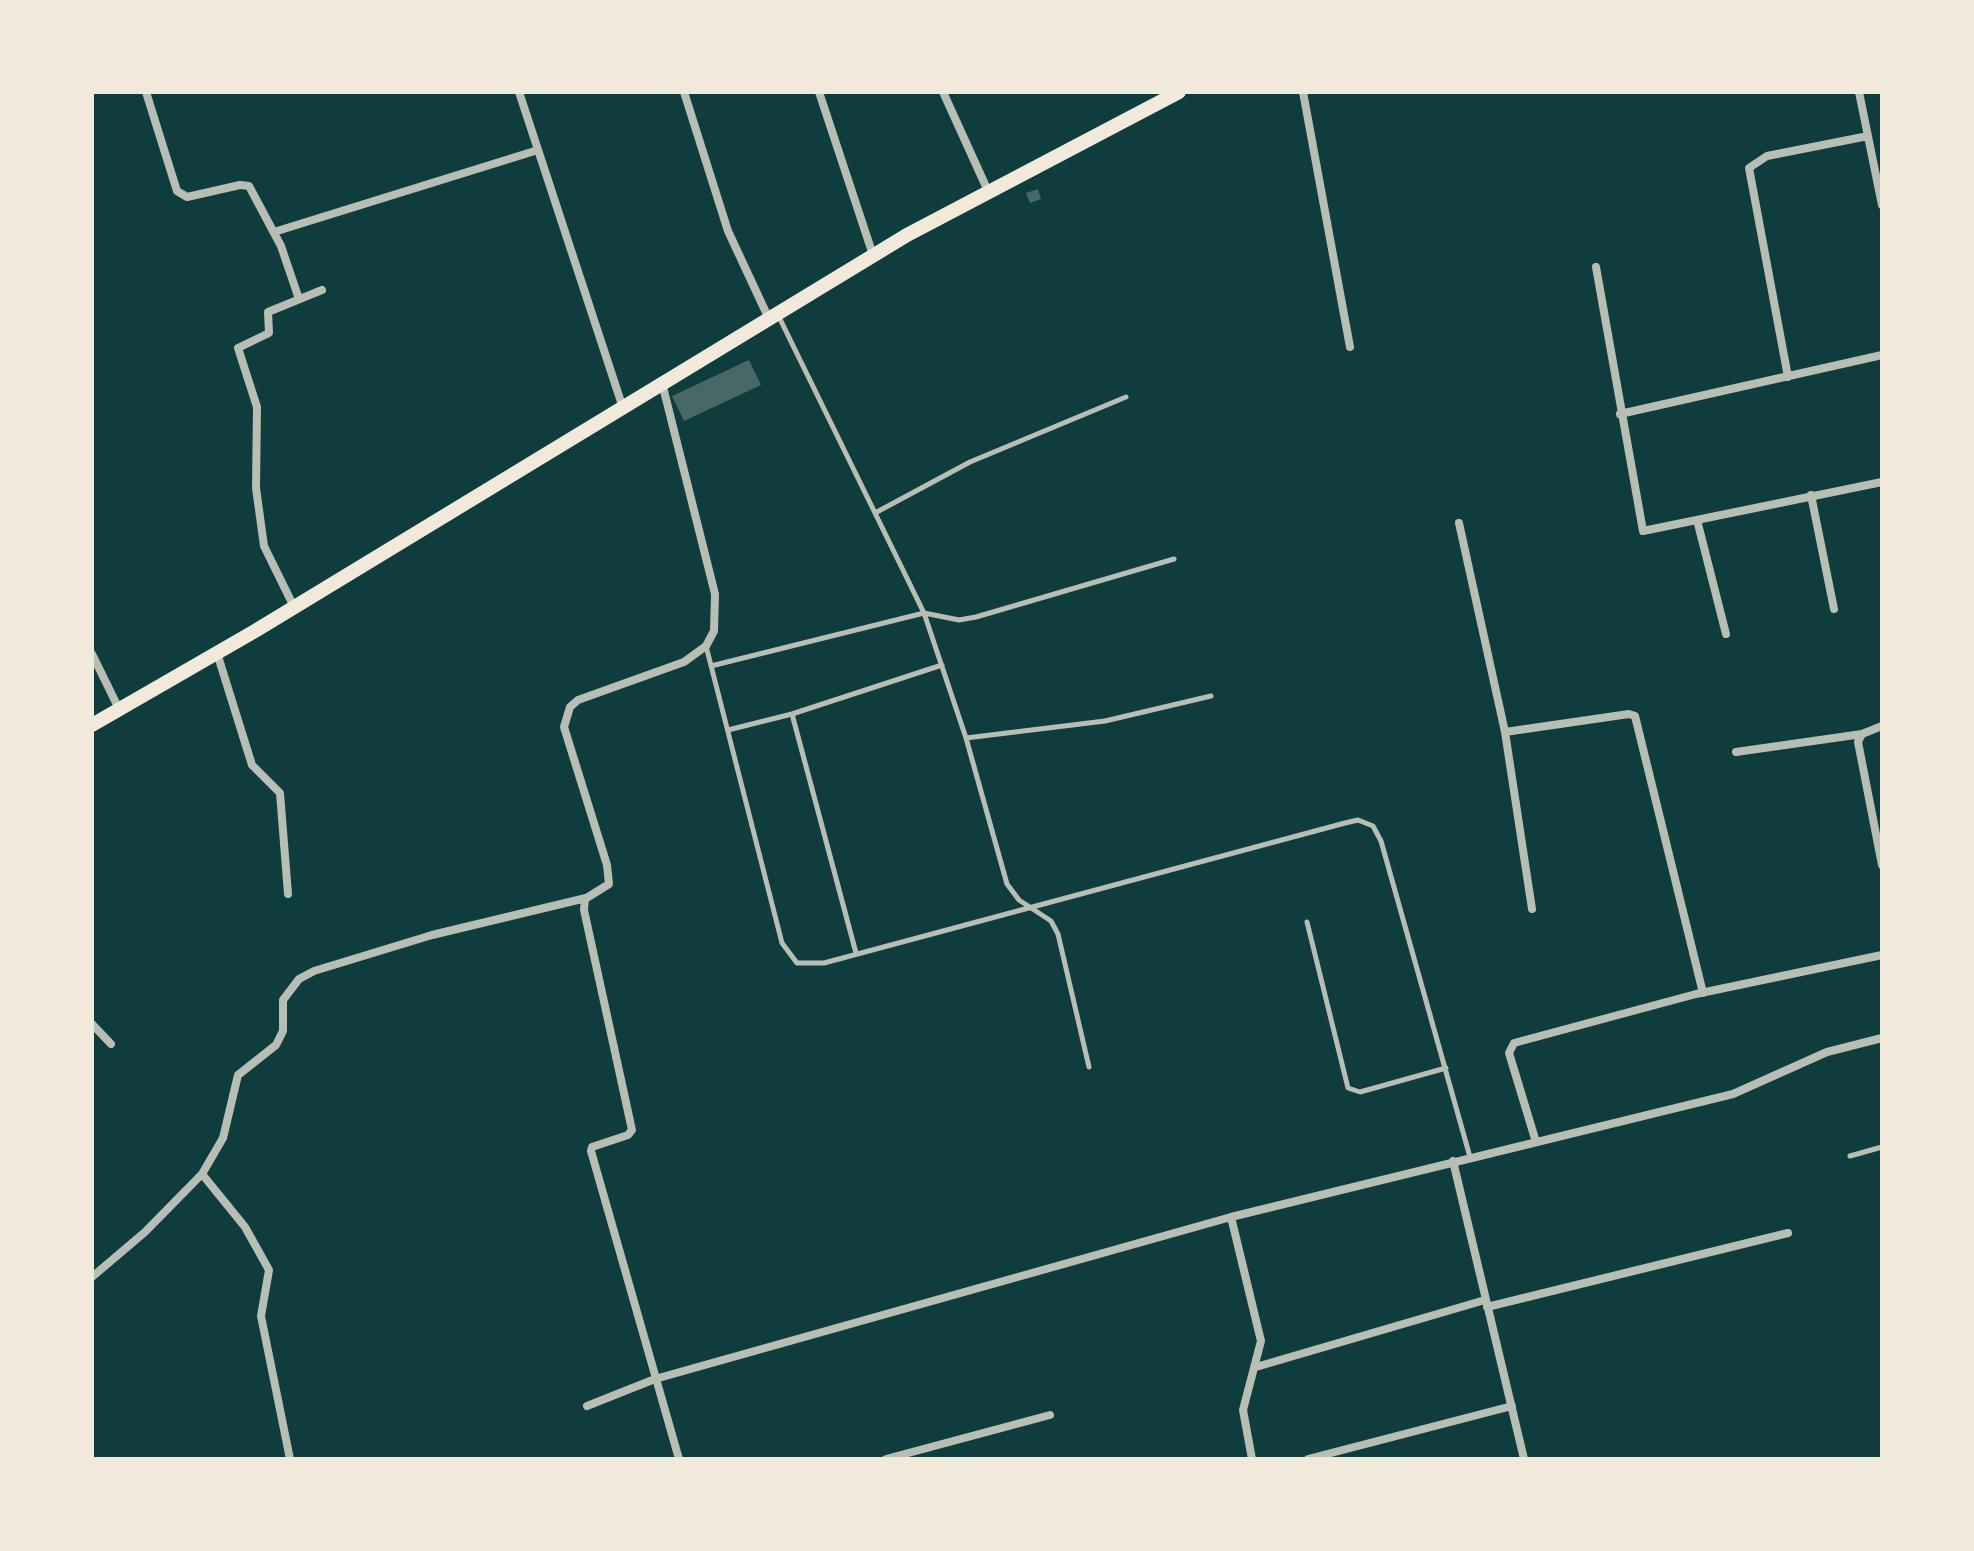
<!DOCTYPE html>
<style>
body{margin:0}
#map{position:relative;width:1974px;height:1551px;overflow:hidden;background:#0f3d3e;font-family:Signika,sans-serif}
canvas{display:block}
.frame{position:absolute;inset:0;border:94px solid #f1e9da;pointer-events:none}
</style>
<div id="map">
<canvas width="1974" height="1551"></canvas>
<div class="frame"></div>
</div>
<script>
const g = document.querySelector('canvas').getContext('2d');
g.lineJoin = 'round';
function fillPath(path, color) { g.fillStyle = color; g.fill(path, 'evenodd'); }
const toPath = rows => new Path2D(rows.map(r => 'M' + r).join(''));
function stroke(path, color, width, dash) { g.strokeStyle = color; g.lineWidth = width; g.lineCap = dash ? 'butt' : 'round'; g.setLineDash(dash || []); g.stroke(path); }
fillPath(toPath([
 [1038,189,1041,199,1030,203,1026,193],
 [749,360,761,385,684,421,672,396]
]), '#486865');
stroke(toPath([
 [779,317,924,613,966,738,1007,884,1019,900,1051,921,1058,934,1089,1067],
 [875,513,970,462,1126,397],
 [706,646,782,943,797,963,824,963,1345,823,1358,820,1373,826,1381,841,1470,1157],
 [711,666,924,613,959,620,976,617,1174,559],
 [792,714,856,953],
 [728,730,792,714,942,665],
 [966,738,1105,721,1211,696],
 [1307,922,1348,1088,1360,1092,1446,1068],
 [1850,1156,1882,1147]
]), '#b8beb3', 5);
stroke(toPath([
 [146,92,177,191,187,197,240,185,249,186,281,246,299,299],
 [519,92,623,408],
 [684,92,728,231,769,319],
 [819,92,873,255],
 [943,92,988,191],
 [1303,92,1350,347],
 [1859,92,1882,205],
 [274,232,538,150],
 [1596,267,1643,531,1882,482],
 [1788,377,1749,168,1767,156,1868,136],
 [662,383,715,594,714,631,706,646,684,662,578,700,570,707,564,727,607,865,609,884,585,899,584,910,632,1130,628,1135,592,1147,591,1151,679,1459],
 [1620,414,1882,355],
 [1811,495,1834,609],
 [1697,520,1726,634],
 [1459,523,1505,732,1532,909],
 [294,607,264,546,256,488,257,407,238,348,269,333,268,312,322,290],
 [217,653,252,765,280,793,288,894],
 [92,654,119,709],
 [1882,726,1862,734,1858,742,1882,865],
 [1505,732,1629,714,1635,716,1703,993],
 [1736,752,1862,734],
 [92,1024,111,1044],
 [1536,1142,1509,1053,1514,1043,1696,994,1882,955],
 [1453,1161,1524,1459],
 [202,1174,245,1227,269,1270,261,1316,290,1459],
 [1231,1217,1261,1341,1243,1410,1252,1459],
 [92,1277,145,1232,202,1174,223,1138,238,1075,276,1045,283,1031,283,1000,299,979,314,971,432,935,586,898],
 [1487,1307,1788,1233],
 [1256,1367,1485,1300],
 [587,1406,655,1379,1231,1217,1733,1094,1827,1052,1882,1038],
 [886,1459,1050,1415],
 [1308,1459,1512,1406]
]), '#b8beb3', 8);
stroke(toPath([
 [92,725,255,631,907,235,1179,92]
]), '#f1e9da', 14);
</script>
